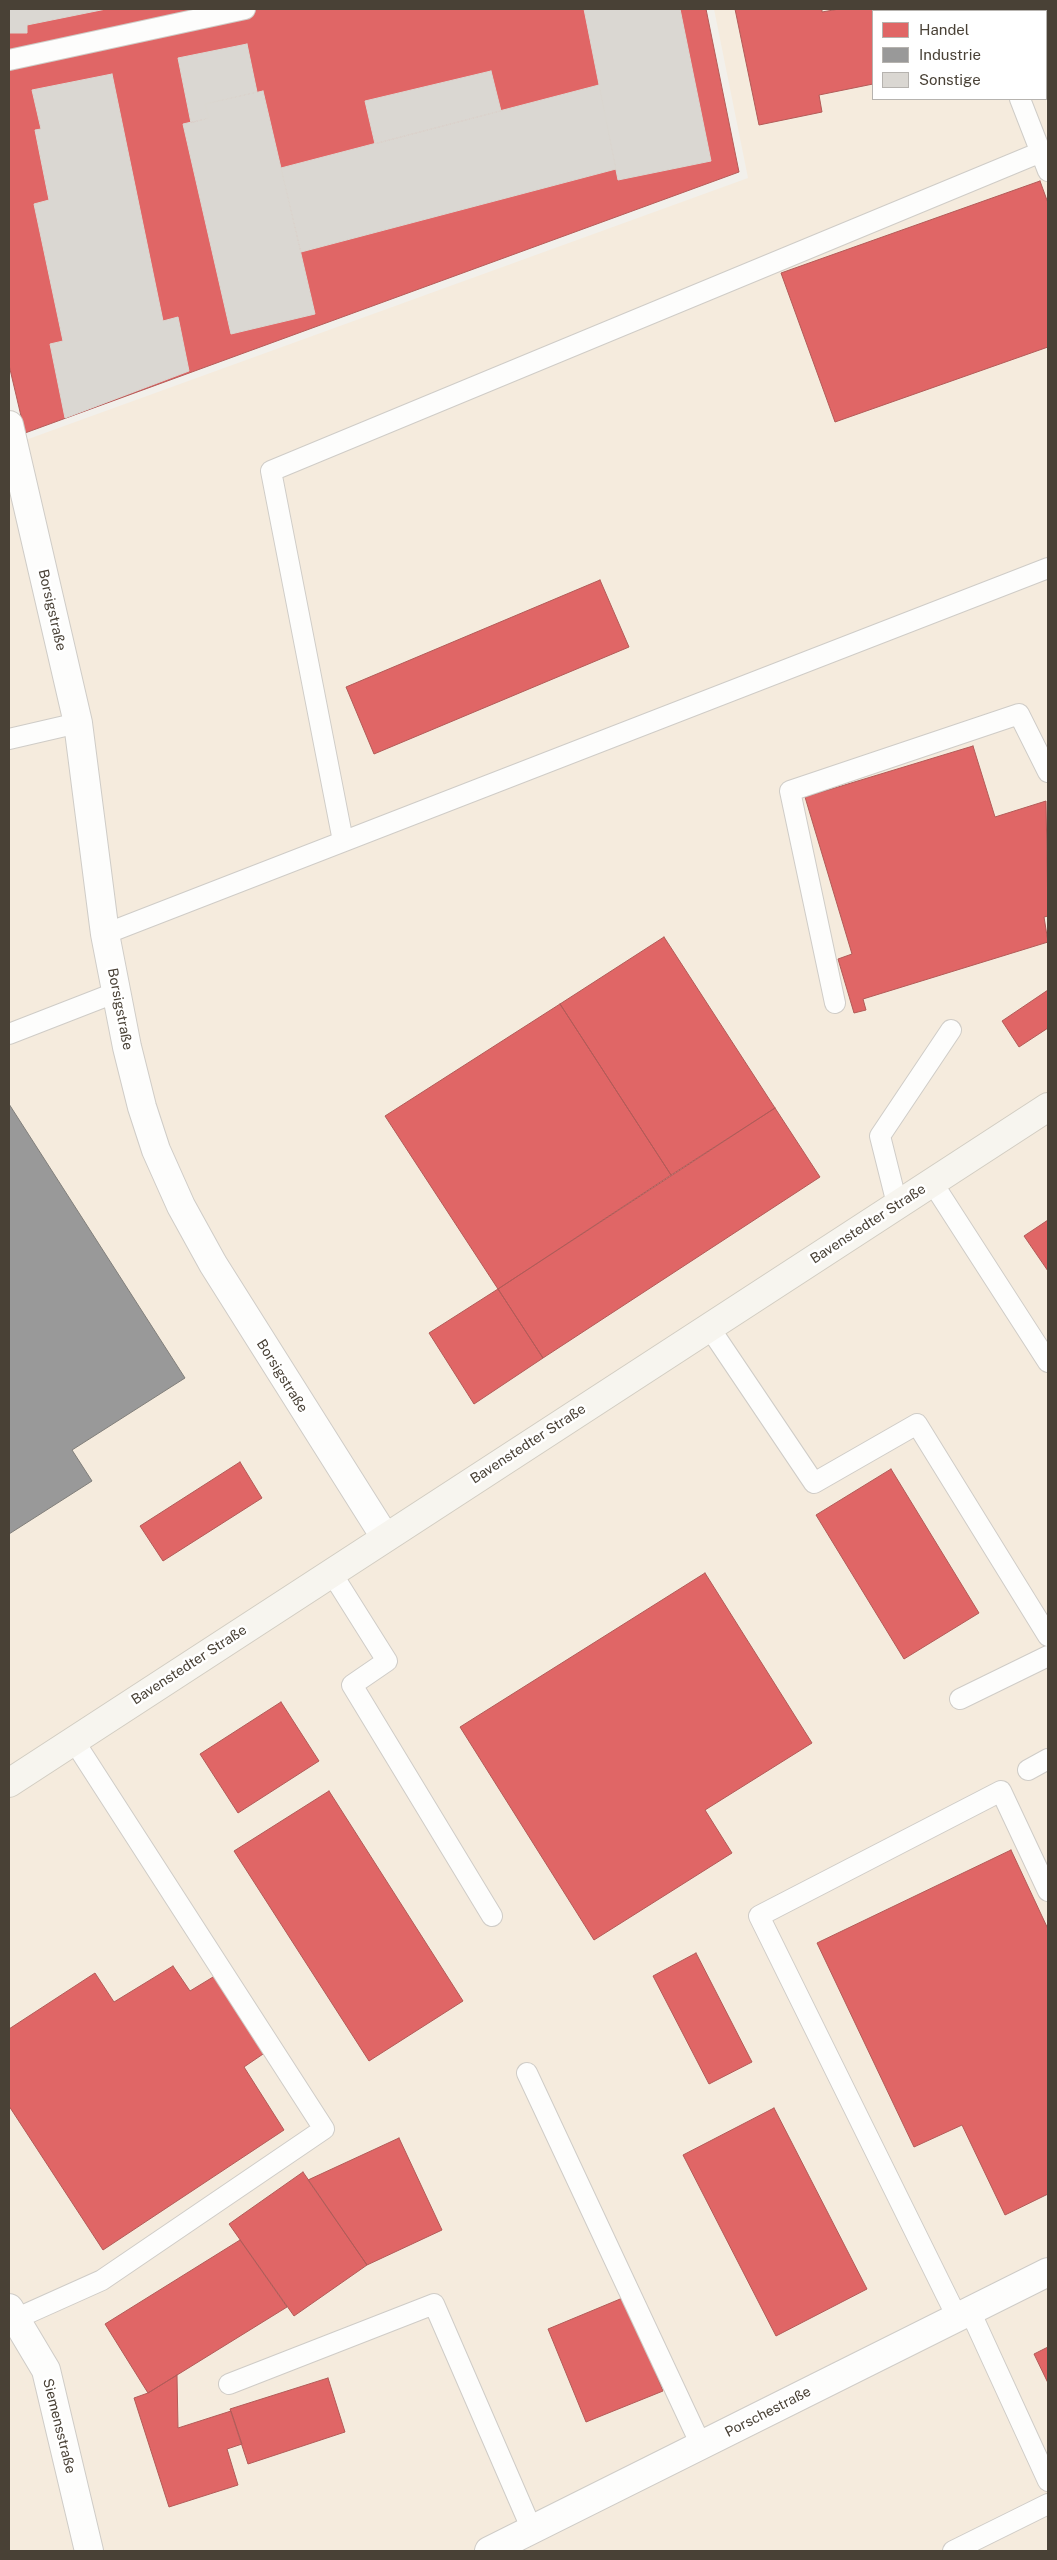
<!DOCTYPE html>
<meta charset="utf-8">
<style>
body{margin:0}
#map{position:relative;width:1057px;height:2560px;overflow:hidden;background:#f2f0eb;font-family:"Public Sans",sans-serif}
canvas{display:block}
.frame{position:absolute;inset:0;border:10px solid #494136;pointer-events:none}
.legend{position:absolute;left:872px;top:10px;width:175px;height:90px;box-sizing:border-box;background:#fff;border:1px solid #b6b3af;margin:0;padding:6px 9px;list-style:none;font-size:15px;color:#494136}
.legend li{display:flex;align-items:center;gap:10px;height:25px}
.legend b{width:25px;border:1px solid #b6b3af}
</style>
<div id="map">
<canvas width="1057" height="2560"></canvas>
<div class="frame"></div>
<ul class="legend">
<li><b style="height:14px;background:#e06666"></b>Handel</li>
<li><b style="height:14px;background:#999"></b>Industrie</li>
<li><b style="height:14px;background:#dad7d2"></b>Sonstige</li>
</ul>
</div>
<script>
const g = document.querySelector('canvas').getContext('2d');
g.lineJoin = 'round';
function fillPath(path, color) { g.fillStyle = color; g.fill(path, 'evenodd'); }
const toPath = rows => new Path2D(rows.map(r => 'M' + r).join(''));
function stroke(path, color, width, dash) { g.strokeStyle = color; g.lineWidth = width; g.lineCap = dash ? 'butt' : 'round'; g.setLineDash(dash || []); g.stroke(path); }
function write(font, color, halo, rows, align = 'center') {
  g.font = font + ' "Public Sans",sans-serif'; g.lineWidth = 5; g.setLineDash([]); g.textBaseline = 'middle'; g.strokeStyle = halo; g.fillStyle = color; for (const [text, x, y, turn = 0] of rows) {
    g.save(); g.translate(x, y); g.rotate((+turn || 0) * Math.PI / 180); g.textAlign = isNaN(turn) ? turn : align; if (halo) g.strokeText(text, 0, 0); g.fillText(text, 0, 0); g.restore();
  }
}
fillPath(toPath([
 [714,9,1048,9,1048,2551,9,2551,9,446,748,178],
 [873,11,1046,11,1046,99,873,99]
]), '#f5ebdd');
const shops = toPath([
 [9,9,706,9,739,172,25,433,9,365,9,9],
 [735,9,822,9,822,12,839,9,905,9,905,11,873,11,873,84,819,95,822,112,759,125,735,9],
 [1027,9,1048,9,1048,70,1046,63,1046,11,1028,11,1027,9],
 [1040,181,1048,203,1048,347,835,422,781,273,1040,181],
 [600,580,629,647,374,754,346,687,600,580],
 [973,746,995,817,1046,801,1048,916,1044,917,1048,942,863,999,866,1010,854,1013,838,959,852,954,805,797,973,746],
 [664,937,775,1108,671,1175,560,1004,664,937],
 [1048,990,1048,1028,1019,1047,1002,1021,1048,990],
 [560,1004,671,1175,498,1289,385,1116,560,1004],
 [775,1108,820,1177,543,1358,498,1289,775,1108],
 [1048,1220,1048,1271,1024,1236,1048,1220],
 [498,1289,543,1358,474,1404,429,1333,498,1289],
 [240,1462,262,1498,163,1561,140,1526,240,1462],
 [891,1469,979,1613,904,1659,816,1515,891,1469],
 [705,1573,812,1743,705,1810,732,1853,594,1940,460,1727,705,1573],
 [281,1702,319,1761,238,1813,200,1754,281,1702],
 [329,1791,463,2001,369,2061,234,1851,329,1791],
 [1011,1850,1048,1929,1048,2194,1005,2215,962,2125,914,2147,817,1943,1011,1850],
 [696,1953,752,2062,709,2084,653,1976,696,1953],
 [173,1966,190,1991,218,1974,266,2052,244,2067,284,2130,103,2250,9,2106,9,2029,95,1973,114,2002,173,1966],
 [774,2108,867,2289,776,2336,683,2155,774,2108],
 [399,2138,442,2230,367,2265,308,2180,399,2138],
 [303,2172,367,2265,294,2316,229,2224,303,2172],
 [240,2240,287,2307,148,2393,105,2324,240,2240],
 [625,2297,663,2391,586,2422,548,2329,625,2297],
 [1048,2347,1048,2383,1034,2354,1048,2347],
 [177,2375,178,2428,231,2411,242,2444,227,2449,238,2485,169,2507,134,2398,148,2393,177,2375],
 [328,2378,345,2432,248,2464,230,2409,328,2378]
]);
fillPath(shops, '#e06666');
stroke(shops, '#b35b58', 1);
const industry = toPath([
 [9,1104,185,1378,72,1450,92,1481,9,1534,9,1104]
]);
fillPath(industry, '#999');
stroke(industry, '#817f7b', 1);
const building = toPath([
 [9,9,106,9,27,25,27,33,9,33,9,9],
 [584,9,680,9,711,161,618,180,584,9],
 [247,44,257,92,205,104,209,118,191,123,178,58,247,44],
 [491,71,501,111,375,144,365,101,491,71],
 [112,74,163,321,178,317,189,371,65,418,50,344,63,341,34,204,49,200,35,130,41,129,32,90,112,74],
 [599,85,616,169,301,252,281,168,599,85],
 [263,91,315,314,231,334,183,124,209,118,205,104,263,91]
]);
fillPath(building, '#dad7d2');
stroke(building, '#dad7d1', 1);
const lane = toPath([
 [985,9,986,11],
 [9,60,245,9],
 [1020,99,1048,171],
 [9,739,78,723],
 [343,841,271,471,1041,152],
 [105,934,1048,568],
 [835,1003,790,791,1019,714,1048,772],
 [9,1034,117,992],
 [932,1182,1048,1362],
 [897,1204,880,1136,951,1030],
 [709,1327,814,1483,917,1424,1048,1636],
 [331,1572,387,1661,352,1685,492,1916],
 [960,1699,1048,1656],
 [1028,1770,1048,1759],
 [527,2073,701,2445],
 [970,2311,1048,2481],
 [957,2317,759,1916,1001,1791,1048,1891],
 [15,2319,102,2280,324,2129,74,1741],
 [229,2384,434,2304,532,2530],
 [953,2551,1048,2504]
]);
const street = toPath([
 [9,425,78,723,105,934,127,1047,142,1107,156,1150,181,1206,213,1264,385,1537],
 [9,2308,46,2370,89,2551],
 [489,2551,1048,2272]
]);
const secondary = toPath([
 [9,1783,1048,1107]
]);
stroke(lane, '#cfccc7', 22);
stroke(street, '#cfccc7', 30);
stroke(secondary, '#d2cdc2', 30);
stroke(lane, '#fdfdfc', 20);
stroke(street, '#fdfdfc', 28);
stroke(secondary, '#f7f5ef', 28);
write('14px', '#494136', '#fff', [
 ["Borsigstraße",52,610,77],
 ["Borsigstraße",120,1009,79],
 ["Bavenstedter Straße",868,1224,-33],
 ["Borsigstraße",282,1376,58],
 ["Bavenstedter Straße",528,1444,-33],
 ["Bavenstedter Straße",189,1665,-33],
 ["Porschestraße",768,2412,-27],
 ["Siemensstraße",59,2426,76]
]);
</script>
